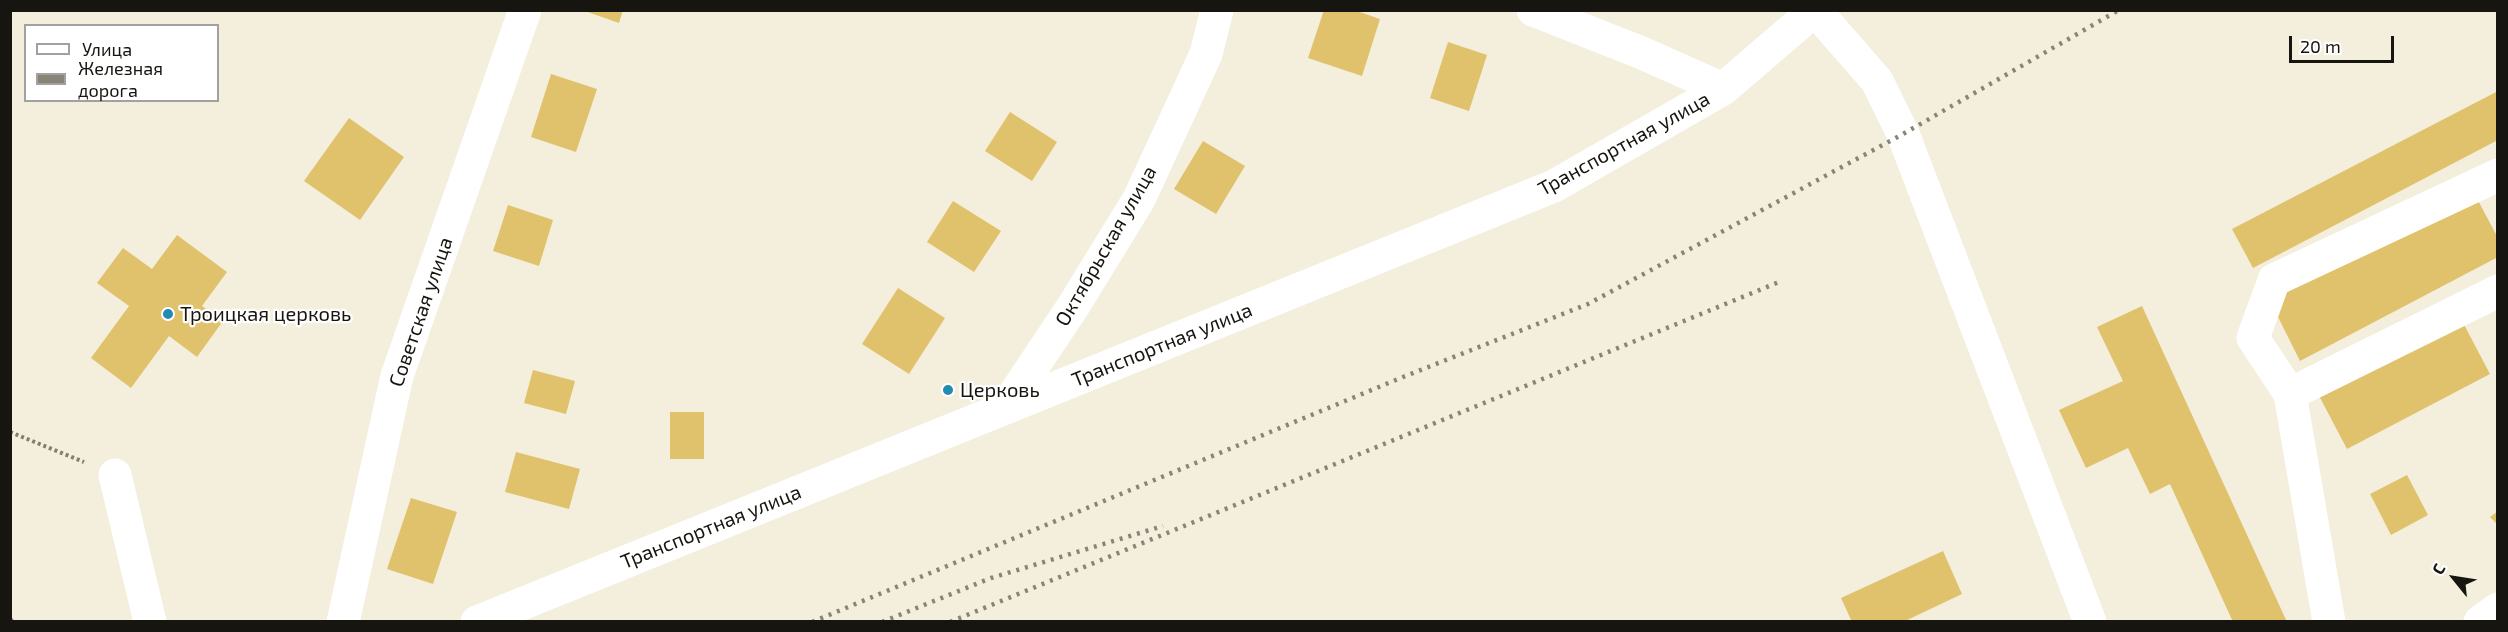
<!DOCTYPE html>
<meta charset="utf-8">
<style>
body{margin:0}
#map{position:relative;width:2508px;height:632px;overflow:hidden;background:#f4eedc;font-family:"Exo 2",sans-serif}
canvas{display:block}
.frame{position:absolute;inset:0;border:12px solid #17150f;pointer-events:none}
.legend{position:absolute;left:24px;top:24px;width:195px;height:78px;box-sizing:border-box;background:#fff;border:2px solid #a2a19f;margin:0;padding:8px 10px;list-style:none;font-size:18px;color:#17150f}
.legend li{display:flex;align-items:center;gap:12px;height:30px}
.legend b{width:30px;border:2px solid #a2a19f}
.north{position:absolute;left:2424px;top:548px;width:60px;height:60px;-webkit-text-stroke:4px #fff;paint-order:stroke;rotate:300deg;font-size:16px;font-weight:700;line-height:24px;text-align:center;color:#17150f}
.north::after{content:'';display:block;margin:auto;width:21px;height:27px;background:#17150f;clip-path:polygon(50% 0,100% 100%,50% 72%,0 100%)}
.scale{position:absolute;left:2289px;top:36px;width:105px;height:27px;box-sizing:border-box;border:3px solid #17150f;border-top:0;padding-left:8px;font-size:18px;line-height:21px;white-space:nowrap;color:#17150f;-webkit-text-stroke:4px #fff;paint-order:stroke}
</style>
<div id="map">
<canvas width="2508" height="632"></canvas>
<div class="frame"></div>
<ul class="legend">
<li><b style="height:8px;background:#fff"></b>Улица</li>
<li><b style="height:8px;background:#888478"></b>Железная дорога</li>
</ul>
<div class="north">С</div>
<div class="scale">20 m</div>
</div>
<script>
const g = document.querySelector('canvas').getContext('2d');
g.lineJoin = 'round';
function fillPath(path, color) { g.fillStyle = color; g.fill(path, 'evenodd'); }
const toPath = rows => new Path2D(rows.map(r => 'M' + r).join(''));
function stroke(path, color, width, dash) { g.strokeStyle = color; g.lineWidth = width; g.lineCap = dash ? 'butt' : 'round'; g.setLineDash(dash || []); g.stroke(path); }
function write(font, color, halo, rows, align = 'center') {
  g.font = font + ' "Exo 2",sans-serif'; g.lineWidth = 4.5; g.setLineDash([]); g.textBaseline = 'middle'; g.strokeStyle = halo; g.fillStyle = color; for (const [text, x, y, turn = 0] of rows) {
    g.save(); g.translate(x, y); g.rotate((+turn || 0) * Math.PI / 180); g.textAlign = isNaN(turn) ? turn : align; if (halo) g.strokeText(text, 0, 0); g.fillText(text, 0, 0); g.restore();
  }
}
fillPath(toPath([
 [582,10,623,10,619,23],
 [1324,10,1354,10,1380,19,1362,76,1308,58],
 [1448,42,1487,55,1469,111,1430,98],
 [551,74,597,89,576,152,531,137],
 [2498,91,2498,140,2253,268,2232,229],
 [1010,112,1057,142,1032,181,985,151],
 [349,118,404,157,360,220,304,181],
 [1203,141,1245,166,1216,214,1174,189],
 [2474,193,2498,238,2498,257,2300,361,2269,299],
 [953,201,1001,231,974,272,927,242],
 [508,205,553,220,539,266,493,251],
 [177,235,227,272,202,306,223,321,197,357,169,336,131,388,91,358,129,306,97,283,123,248,152,269],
 [898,288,945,318,909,374,862,344],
 [2142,306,2287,622,2233,622,2170,484,2150,494,2128,448,2086,468,2059,410,2123,381,2097,327],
 [2460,317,2490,374,2347,449,2317,392],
 [533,370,575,381,566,414,524,403],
 [670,412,704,412,704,459,670,459],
 [516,452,580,469,569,509,505,492],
 [2407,475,2428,515,2391,535,2370,494],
 [411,498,457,512,433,584,387,569],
 [2498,511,2498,525,2490,517],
 [1943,551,1962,594,1903,622,1852,622,1841,598]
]), '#e0c26d');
stroke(toPath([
 [10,432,84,462],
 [10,619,14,622]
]), '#827e72', 4, [3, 3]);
stroke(toPath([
 [1533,10,1642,53,1723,89],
 [1815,10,1877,81,1903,134,2090,622],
 [2290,394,2253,338,2274,280,2498,175],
 [1006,407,1074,305,1139,199,1206,54,1217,10],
 [115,475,150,622],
 [343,622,397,376,525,10],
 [477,622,1554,186,1723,89,1815,10],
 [2329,622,2290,394,2498,291],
 [2480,622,2498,609]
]), '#fff', 33);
stroke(toPath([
 [812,622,1403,377,1588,304,1903,134,2119,10],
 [882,622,991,578,1163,526],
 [950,622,1779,282]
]), '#888478', 4.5, [3, 6]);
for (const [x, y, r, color] of [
 [168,314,6,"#218bb2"],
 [948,390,6,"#218bb2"]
]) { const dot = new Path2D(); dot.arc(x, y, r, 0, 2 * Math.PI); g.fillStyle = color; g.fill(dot); stroke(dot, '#fff', 2); }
write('20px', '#17150f', '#fff', [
 ["Транспортная улица",1624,144,-29],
 ["Октябрьская улица",1106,246,-60],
 ["Советская улица",421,312,-71],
 ["Транспортная улица",1162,345,-22],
 ["Транспортная улица",711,527,-22]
]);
write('20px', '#17150f', '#fff', [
 ["Троицкая церковь",180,314],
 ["Церковь",960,390]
], 'left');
</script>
